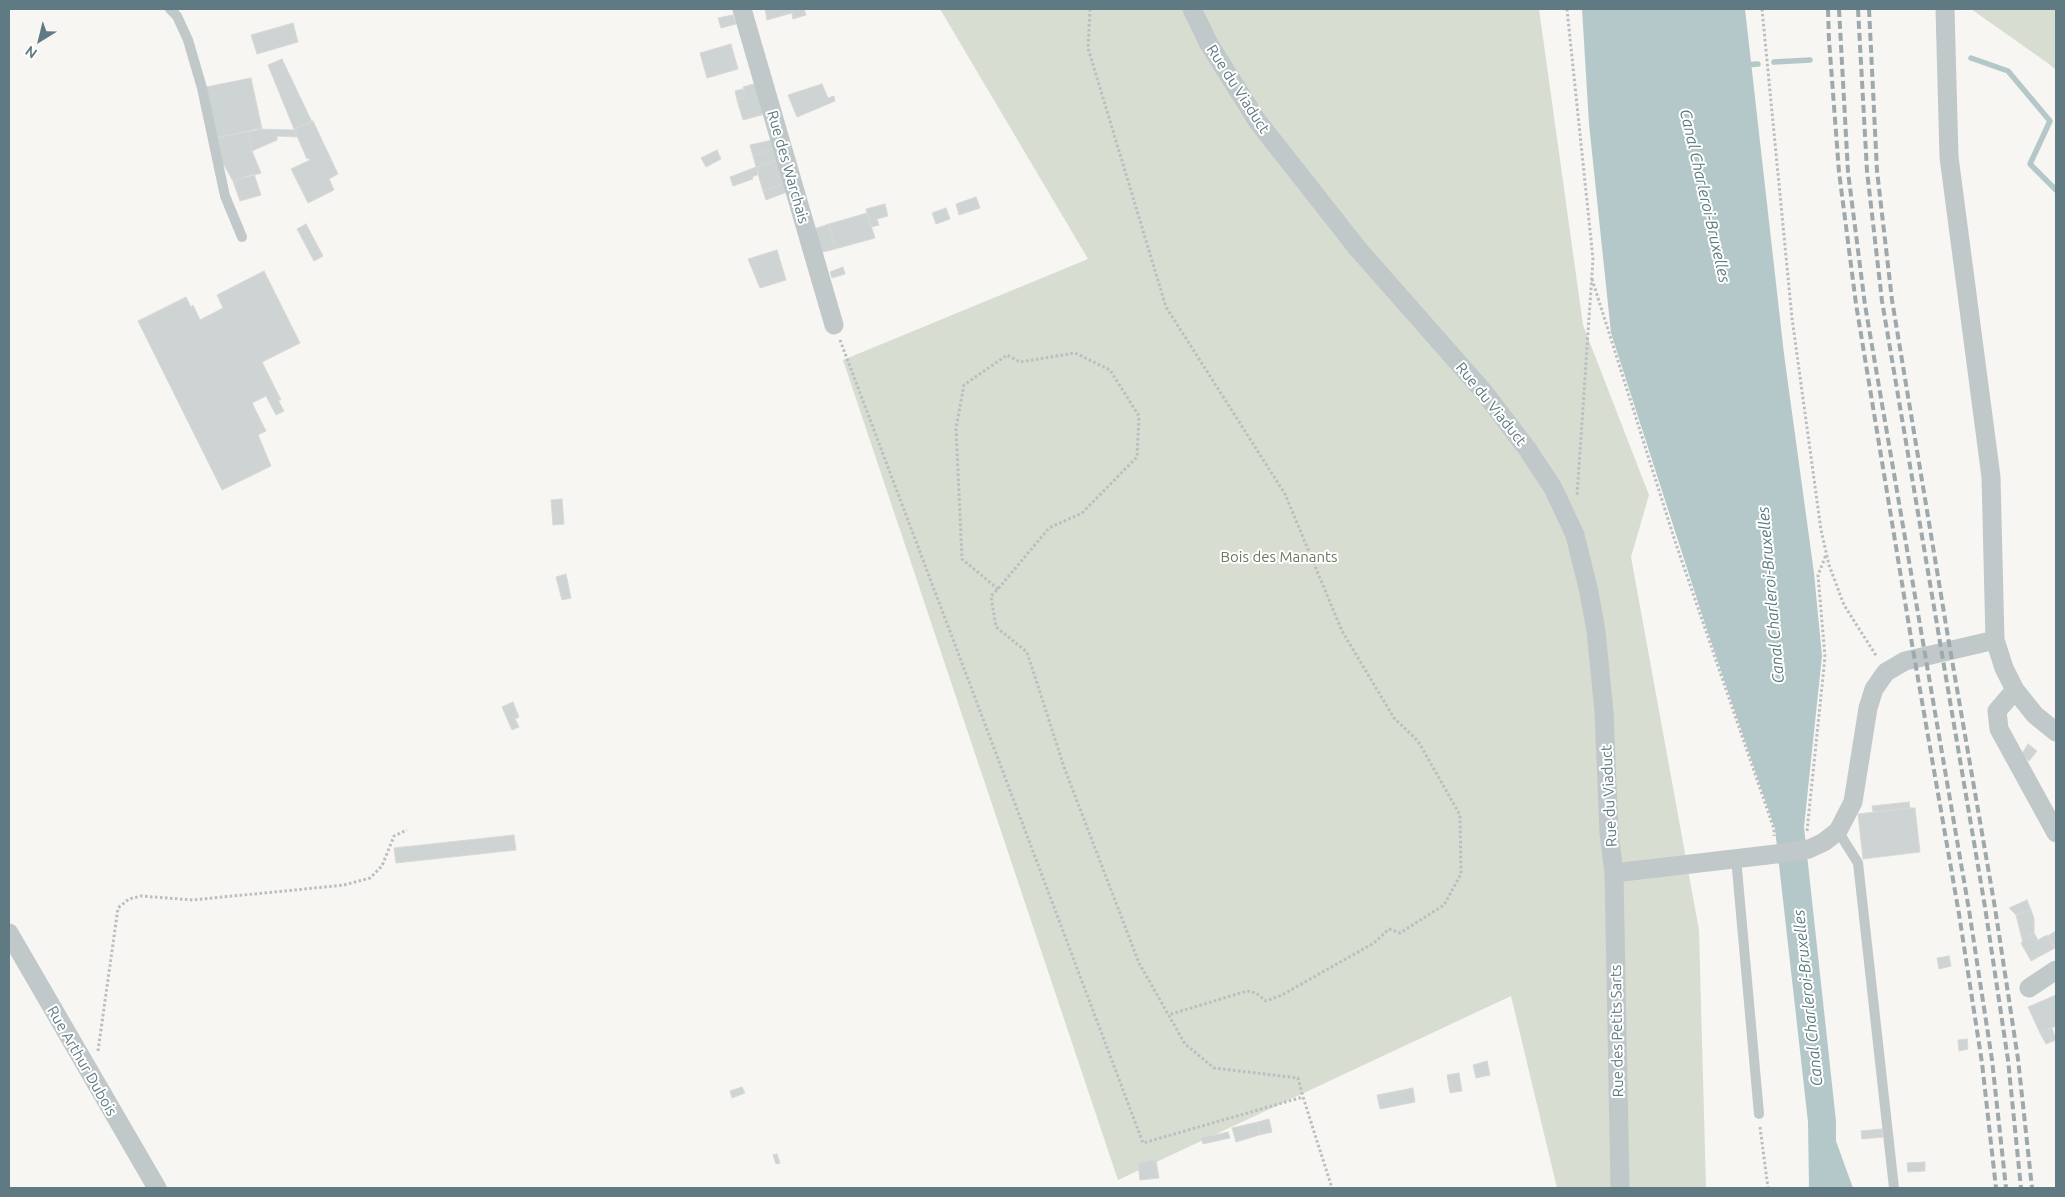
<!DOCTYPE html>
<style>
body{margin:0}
#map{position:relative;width:2065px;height:1197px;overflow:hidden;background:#f7f6f3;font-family:Ubuntu,sans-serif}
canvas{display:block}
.frame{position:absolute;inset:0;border:10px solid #5f7a82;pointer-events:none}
.north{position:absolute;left:15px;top:15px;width:50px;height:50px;-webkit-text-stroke:4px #fff;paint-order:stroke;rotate:216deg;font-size:14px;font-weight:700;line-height:20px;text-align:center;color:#5f7a82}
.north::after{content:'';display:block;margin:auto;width:18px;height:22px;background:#5f7a82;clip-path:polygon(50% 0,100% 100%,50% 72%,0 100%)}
</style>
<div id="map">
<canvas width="2065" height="1197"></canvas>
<div class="frame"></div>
<div class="north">N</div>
</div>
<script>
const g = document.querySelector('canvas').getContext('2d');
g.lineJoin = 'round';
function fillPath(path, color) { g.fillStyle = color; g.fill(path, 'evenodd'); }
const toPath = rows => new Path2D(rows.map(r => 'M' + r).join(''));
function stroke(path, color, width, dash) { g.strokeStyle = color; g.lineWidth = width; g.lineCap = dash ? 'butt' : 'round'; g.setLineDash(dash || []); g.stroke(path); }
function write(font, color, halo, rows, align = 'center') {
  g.font = font + ' Ubuntu,sans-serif'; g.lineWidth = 4; g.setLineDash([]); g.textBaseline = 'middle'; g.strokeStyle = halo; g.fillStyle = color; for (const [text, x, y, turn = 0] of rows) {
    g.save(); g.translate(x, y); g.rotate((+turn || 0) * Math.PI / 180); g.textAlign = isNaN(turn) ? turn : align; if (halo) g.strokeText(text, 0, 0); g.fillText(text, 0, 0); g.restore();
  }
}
fillPath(toPath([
 [940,9,1539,9,1583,325,1649,495,1631,557,1699,930,1706,1188,1557,1188,1511,996,1118,1180,843,360,1088,259],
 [1971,9,2056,9,2056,70,2049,64]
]), '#d8ddd2');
fillPath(toPath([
 [1582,9,1745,9,1784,354,1814,573,1822,656,1804,827,1836,1121,1836,1141,1853,1188,1809,1188,1808,1122,1775,829,1705,624,1611,333,1589,124]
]), '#b5c8c9');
stroke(toPath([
 [1971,58,2008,71,2050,121,2030,164,2056,190],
 [1774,62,1810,60],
 [1745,65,1758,64]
]), '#b5c8c9', 5.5);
const building = toPath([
 [765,9,804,9,806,15,793,19,792,13,767,20,765,9],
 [733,15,736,24,721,28,718,18,733,15],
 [293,23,298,42,257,54,251,35,293,23],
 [731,44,738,69,707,78,700,53,731,44],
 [282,59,312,122,294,129,268,65,282,59],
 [251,78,262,129,216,138,206,87,251,78],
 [757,83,765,114,743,120,737,100,746,97,743,87,757,83],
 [822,84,828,98,834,96,835,101,797,117,788,95,822,84],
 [743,89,746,97,737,100,735,91,743,89],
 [313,121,338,174,329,179,334,190,308,203,291,169,310,160,309,158,307,159,294,129,313,121],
 [255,129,294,130,297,137,277,136,277,140,252,151,248,131,255,129],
 [248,131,252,151,261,173,233,181,221,160,216,138,248,131],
 [772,140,775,148,753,156,750,145,772,140],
 [775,148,778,160,756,167,753,156,775,148],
 [717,150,721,159,706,167,701,158,717,150],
 [778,160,784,183,763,191,756,167,778,160],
 [756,167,759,174,752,177,753,179,733,186,730,177,756,167],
 [254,174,261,195,240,201,233,181,254,174],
 [784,183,787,192,766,200,763,191,784,183],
 [976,197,980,208,959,215,956,204,976,197],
 [885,204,888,216,877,219,879,225,871,227,866,209,885,204],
 [946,208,950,219,936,224,932,213,946,208],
 [867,213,875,238,835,249,829,224,867,213],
 [306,224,323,256,314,261,297,229,306,224],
 [829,224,835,249,819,253,814,229,829,224],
 [777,250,786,280,760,288,748,259,777,250],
 [843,267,845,274,832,278,830,272,843,267],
 [264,271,300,343,262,362,281,400,278,400,284,411,276,415,266,396,252,403,266,431,258,435,271,466,222,490,138,321,186,297,191,307,193,305,200,320,223,308,217,295,264,271],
 [562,499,564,524,553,525,551,500,562,499],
 [566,574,571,598,562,600,556,577,566,574],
 [513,702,519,717,515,719,519,727,512,730,502,707,513,702],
 [2028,744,2037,751,2029,761,2021,755,2028,744],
 [1909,802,1910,808,1873,812,1872,806,1909,802],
 [1910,808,1915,808,1920,852,1863,859,1858,814,1910,808],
 [514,835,516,850,396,863,394,848,514,835],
 [2027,900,2031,910,2016,915,2009,908,2027,900],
 [2031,910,2034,918,2034,933,2022,939,2016,915,2031,910],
 [2056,931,2056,947,2055,948,2048,936,2056,931],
 [2034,933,2038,940,2047,935,2055,948,2031,961,2021,943,2023,942,2022,939,2034,933],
 [1949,956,1951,966,1939,969,1937,958,1949,956],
 [2056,995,2056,1026,2040,1033,2028,1007,2056,995],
 [2052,1028,2056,1040,2046,1044,2040,1033,2052,1028],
 [1967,1039,1968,1049,1959,1051,1958,1040,1967,1039],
 [1487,1061,1490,1075,1476,1078,1473,1065,1487,1061],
 [1459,1073,1462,1091,1450,1093,1447,1075,1459,1073],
 [742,1087,745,1093,732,1098,730,1091,742,1087],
 [1413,1088,1415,1102,1380,1109,1377,1095,1413,1088],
 [1269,1119,1272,1132,1259,1135,1258,1122,1269,1119],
 [1258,1122,1259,1135,1236,1142,1232,1128,1258,1122],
 [1882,1129,1883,1137,1862,1139,1861,1131,1882,1129],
 [1228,1132,1230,1138,1203,1144,1201,1138,1228,1132],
 [777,1154,780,1163,776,1164,773,1155,777,1154],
 [1156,1160,1159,1178,1140,1180,1138,1163,1156,1160],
 [1925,1162,1925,1171,1908,1172,1907,1163,1925,1162]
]);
fillPath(building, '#ced3d4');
stroke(building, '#d9d8d6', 1);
stroke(toPath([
 [1090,9,1088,48,1166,307,1285,494,1342,631,1394,718,1418,741,1460,815,1461,874,1444,905,1400,933,1389,929,1374,943,1282,995,1266,1001,1256,993,1247,991,1168,1015],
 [1567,9,1593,259,1577,496],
 [1762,9,1792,318,1821,530,1829,565,1844,605,1877,657],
 [1592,279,1675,541,1774,829,1774,836],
 [840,340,1143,1143,1303,1097,1332,1188],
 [998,589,962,559,956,428,964,385,1007,355,1020,362,1075,353,1110,370,1139,416,1137,457,1082,513,1049,528,998,589,991,596,996,627,1027,652,1064,767,1139,963,1185,1044,1214,1068,1298,1078,1303,1097],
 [1807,831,1825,657,1818,575,1826,555],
 [98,1051,118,908,129,899,141,896,193,900,344,885,370,878,382,866,394,836,407,830],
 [1760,1127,1768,1188]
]), '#b9bec0', 3, [2.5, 2.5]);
stroke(toPath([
 [170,9,177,16,188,40,202,88,225,196,242,237],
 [1838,831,1858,863,1894,1188],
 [1736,858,1759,1114]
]), '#c1c8ca', 10);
stroke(toPath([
 [742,9,834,325],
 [1192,9,1209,44,1258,122,1358,249,1484,392,1528,450,1553,488,1575,535,1589,592,1596,631,1604,712,1609,833,1614,873,1620,1188],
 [1945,9,1949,157,1991,477,1995,640,2004,668,2015,690,2035,715,2056,732],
 [2015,690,1997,711,1999,729,2056,833],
 [1614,873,1776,854,1809,849,1824,842,1838,831,1853,802,1868,708,1874,689,1886,672,1905,661,1995,640],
 [9,933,157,1188],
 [2029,988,2056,970]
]), '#c1c8ca', 19);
stroke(toPath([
 [1828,9,1829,40,1839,172,1856,304,1912,644,1959,914,1982,1063,1996,1188],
 [1839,9,1848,172,1865,305,1969,910,1992,1060,2006,1188],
 [1858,9,1867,171,1882,301,1985,907,2008,1060,2021,1188],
 [1869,9,1877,171,1892,300,1948,637,1995,908,2018,1059,2032,1188]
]), '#9ea9ad', 4, [8, 4]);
write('15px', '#5f7a82', '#fff', [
 ["Rue du Viaduct",1238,89,57],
 ["Rue des Warchais",788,167,74],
 ["Rue du Viaduct",1491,404,51],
 ["Rue du Viaduct",1609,796,-93],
 ["Rue des Petits Sarts",1617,1031,-91],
 ["Rue Arthur Dubois",82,1061,60]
]);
write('15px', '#69795f', '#fff', [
 ["Bois des Manants",1279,557]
]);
write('italic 16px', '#5a7b7c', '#fff', [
 ["Canal Charleroi-Bruxelles",1705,196,77],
 ["Canal Charleroi-Bruxelles",1771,595,-95],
 ["Canal Charleroi-Bruxelles",1808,998,-96]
]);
</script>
